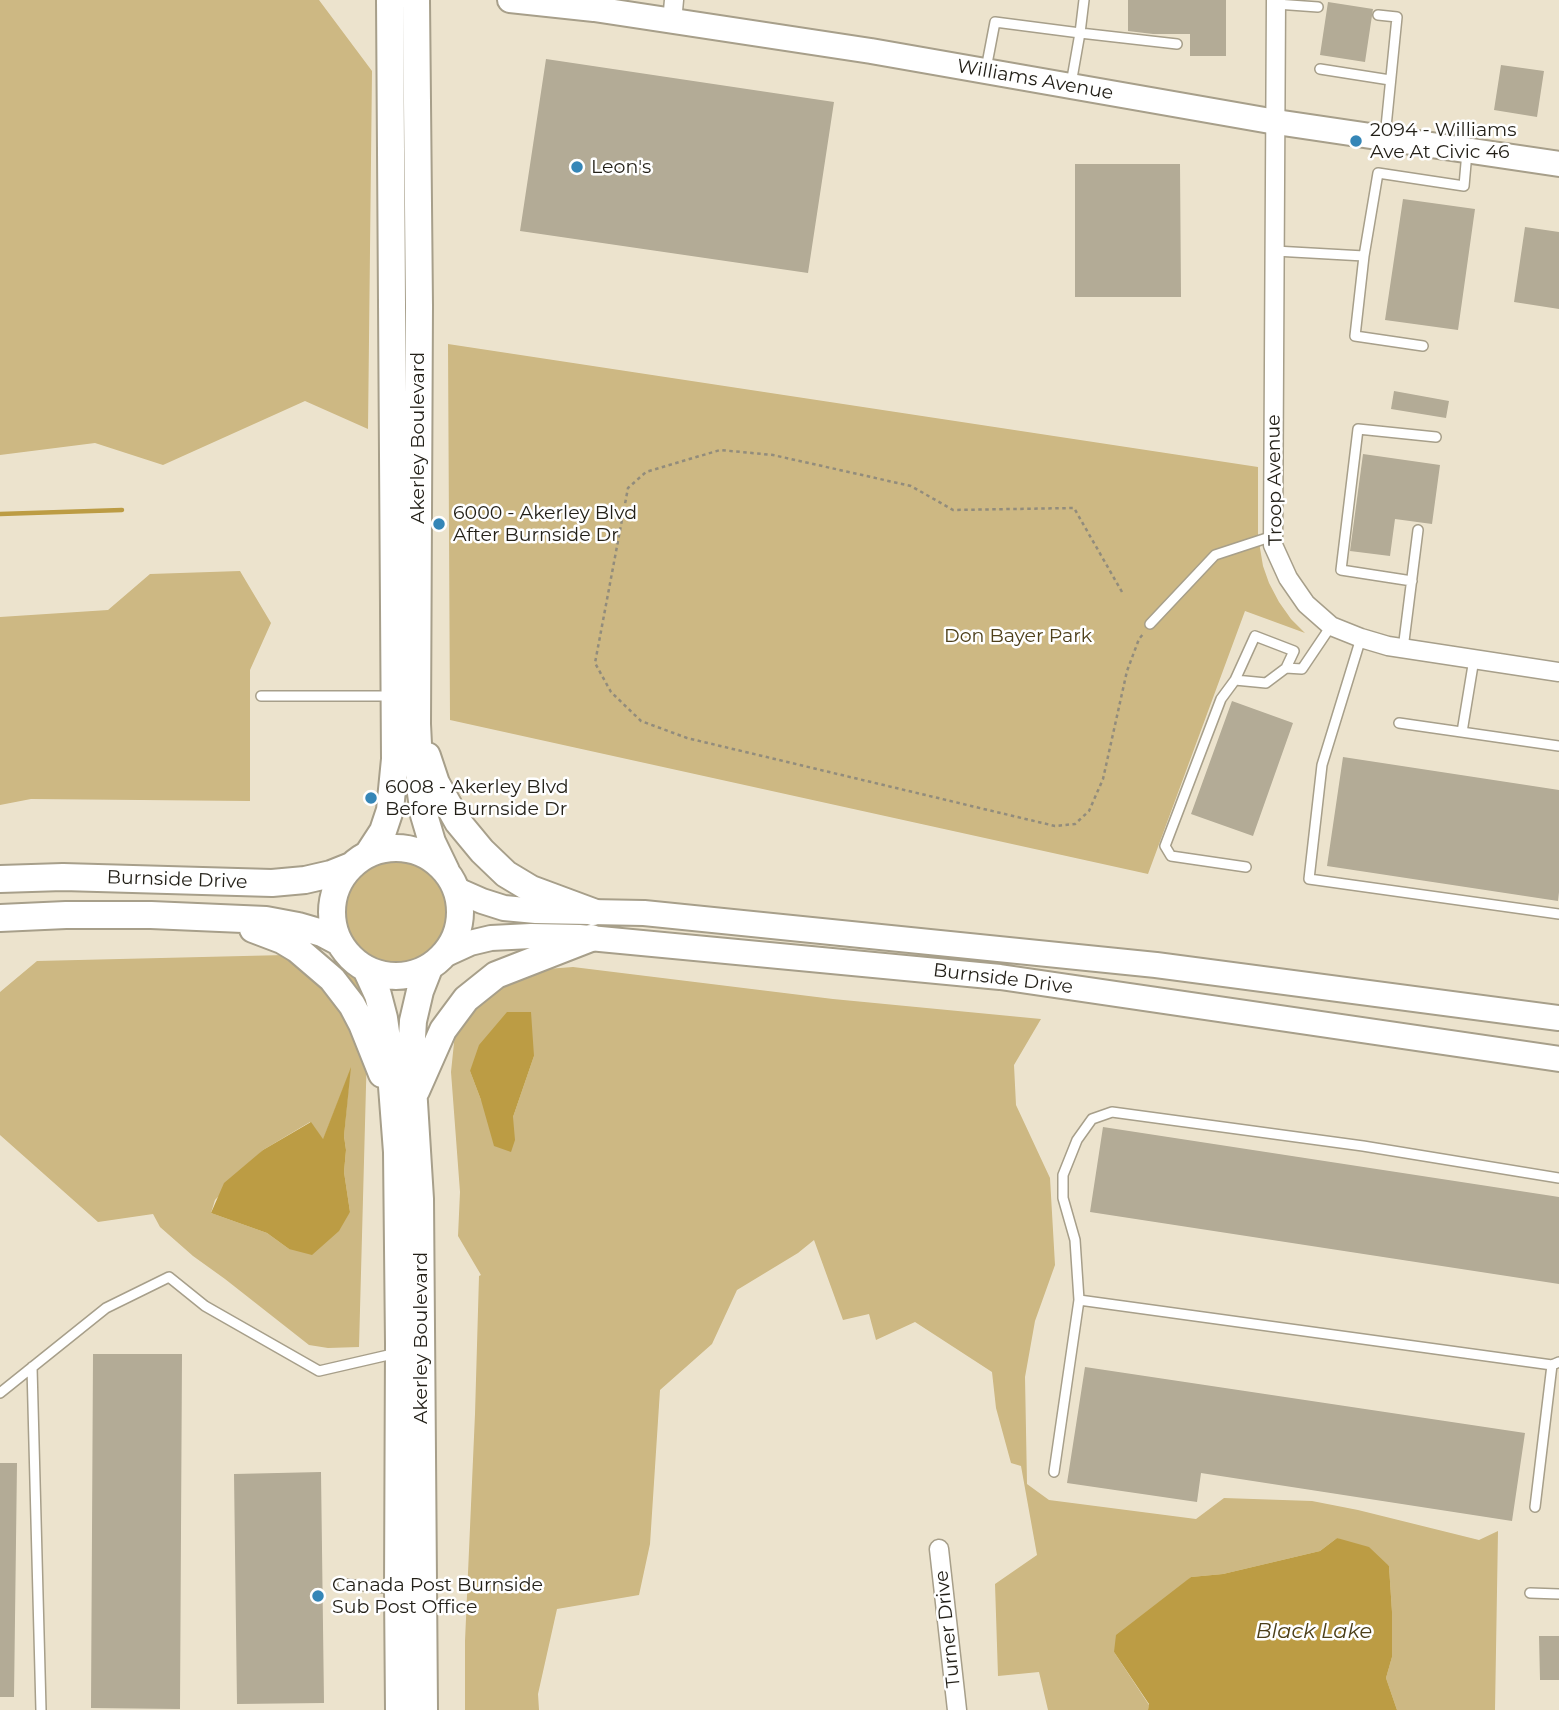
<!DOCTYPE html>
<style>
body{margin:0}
canvas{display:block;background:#ece3cd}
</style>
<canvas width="1559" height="1710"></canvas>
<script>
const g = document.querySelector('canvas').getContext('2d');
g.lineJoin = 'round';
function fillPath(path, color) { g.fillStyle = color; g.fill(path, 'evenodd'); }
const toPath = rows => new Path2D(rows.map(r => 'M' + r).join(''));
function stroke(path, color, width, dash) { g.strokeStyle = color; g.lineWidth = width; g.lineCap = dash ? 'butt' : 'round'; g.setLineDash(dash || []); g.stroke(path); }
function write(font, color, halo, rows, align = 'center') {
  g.font = font + ' Montserrat,sans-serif'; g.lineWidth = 5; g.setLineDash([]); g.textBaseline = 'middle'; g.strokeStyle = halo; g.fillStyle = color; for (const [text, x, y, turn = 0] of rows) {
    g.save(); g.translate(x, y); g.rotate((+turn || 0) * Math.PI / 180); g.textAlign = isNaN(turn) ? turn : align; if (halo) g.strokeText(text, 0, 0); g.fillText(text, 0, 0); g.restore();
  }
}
fillPath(toPath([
 [0,0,319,0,372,71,368,429,305,401,163,465,95,443,0,455],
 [448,344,1258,467,1258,536,1263,566,1269,583,1279,602,1291,619,1305,633,1245,611,1148,874,450,720],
 [240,571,271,623,250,670,250,801,31,799,0,805,0,617,108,610,150,574],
 '335 912a56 56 0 1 1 112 0a56 56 0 1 1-112 0Z',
 [285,955,369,975,359,1347,328,1348,309,1345,225,1279,193,1256,160,1227,153,1214,98,1222,0,1135,0,992,37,961],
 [350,1071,344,1136,346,1150,344,1172,350,1212,289,1249,267,1233,211,1213,215,1200,263,1150,310,1122,323,1140],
 [573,967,833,999,1041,1019,1014,1065,1016,1105,1050,1178,1055,1265,1035,1321,1025,1377,1027,1484,1049,1500,1196,1519,1224,1498,1312,1501,1358,1510,1479,1540,1498,1531,1495,1710,1397,1710,1386,1678,1392,1657,1392,1612,1389,1566,1337,1538,1320,1551,1223,1574,1191,1577,1114,1652,1149,1705,1148,1710,1048,1710,1039,1672,998,1676,995,1584,1037,1555,1021,1466,1011,1463,996,1408,992,1372,915,1322,876,1340,869,1314,843,1320,814,1240,798,1253,737,1290,712,1344,660,1390,650,1544,639,1595,557,1609,538,1694,539,1710,465,1710,465,1641,475,1414,479,1276,481,1275,458,1236,460,1192,451,1072,458,1004,494,973],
 [534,1056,513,1117,481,1100,470,1071]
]), '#cdb883');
fillPath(toPath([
 [507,1012,531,1012,534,1056,513,1117,515,1140,511,1152,494,1146,481,1100,470,1071,479,1045],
 [351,1067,344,1136,346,1150,344,1172,350,1212,339,1231,312,1255,289,1249,267,1233,211,1213,224,1183,263,1150,311,1122,323,1139],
 [1337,1538,1369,1547,1389,1566,1392,1612,1392,1657,1386,1678,1397,1710,1148,1710,1149,1704,1114,1652,1116,1635,1191,1577,1223,1574,1320,1551]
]), '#bc9c44');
stroke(toPath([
 [0,514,122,510]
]), '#bc9c44', 4.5);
fillPath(toPath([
 [1128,0,1226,0,1226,56,1190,56,1190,34,1153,34,1128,31],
 [1328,2,1373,9,1365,62,1320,55],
 [546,59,834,102,808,273,520,231],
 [1501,65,1544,71,1537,117,1494,110],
 [1075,164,1180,164,1181,297,1075,297],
 [1403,199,1475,209,1458,330,1385,320],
 [1525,227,1559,232,1559,309,1514,302],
 [1394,391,1449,401,1446,418,1391,409],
 [1363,454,1440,465,1432,524,1395,519,1390,556,1350,551],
 [1232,701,1293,723,1253,836,1191,814],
 [1343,757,1559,790,1559,892,1558,901,1327,866],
 [1103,1127,1559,1197,1559,1284,1090,1212],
 [93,1354,182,1354,180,1709,91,1708],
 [1085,1367,1525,1433,1512,1521,1201,1473,1197,1502,1067,1483],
 [0,1463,17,1463,14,1697,0,1697],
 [321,1472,324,1703,237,1704,234,1474],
 [1539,1636,1559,1636,1559,1680,1540,1680]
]), '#b3ab96');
const lane = toPath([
 [1084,0,1080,33,1177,44],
 [1276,4,1318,7],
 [1378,15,1397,17,1385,137],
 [986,69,995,22,1080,33,1071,84],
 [1320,69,1390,80],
 [1275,251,1364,256,1378,173,1464,186,1467,152],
 [1364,256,1355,336,1423,346],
 [1412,581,1341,570,1358,429,1436,437],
 [1150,624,1215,555,1273,536],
 [1361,638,1322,765,1309,879,1559,914],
 [1403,649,1418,530],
 [1235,680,1255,636,1294,651,1286,668],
 [261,696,393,696],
 [1399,723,1559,746],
 [1462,732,1474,659],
 [1246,867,1171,856,1165,846,1221,699,1235,680,1266,683,1286,668,1302,669,1331,626],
 [1079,1300,1075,1240,1063,1198,1063,1175,1077,1140,1092,1119,1112,1112,1363,1146,1559,1178],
 [32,1367,41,1710],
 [0,1393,106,1308,169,1277,205,1306,319,1371,397,1353],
 [1054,1472,1079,1300,1552,1365,1559,1362],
 [1535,1507,1552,1365],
 [343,1584,396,1589],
 [1530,1593,1559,1594]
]);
const street = toPath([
 [1276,0,1273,545,1288,578,1306,604,1331,626,1361,638,1388,646,1559,672],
 [672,22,674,0],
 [939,1549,957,1710]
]);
const secondary = toPath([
 [510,0,594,9,871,51,1276,122,1559,164],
 [457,890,482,901,504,908,536,911,644,913,1156,965,1559,1018],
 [446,954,470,943,491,938,531,936,579,937,1000,977,1559,1059]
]);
const primary = toPath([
 [416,0,419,305,417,724,420,786,424,815,432,842,446,871],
 [427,756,436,783,458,822,482,851,506,874,531,889,593,912],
 '332 912a64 64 0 1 1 128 0a64 64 0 1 1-128 0Z',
 [368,854,383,831,390,810,395,759,390,0],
 [0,879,63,877,272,883,305,880,331,874,351,866],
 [0,918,66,915,151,915,266,920,298,926,322,933,339,942],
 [253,929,282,940,297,949,332,979,352,1005,362,1024,382,1074],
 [367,971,378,995,384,1018,390,1060,397,1152,399,1344,398,1589,399,1710],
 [416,1091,443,1030,466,999,496,975,591,938],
 [424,1710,420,1199,411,1054,413,1021,420,991,429,968]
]);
stroke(lane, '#a79f8a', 12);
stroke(street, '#a79f8a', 21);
stroke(secondary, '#a79f8a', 28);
stroke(primary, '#a79f8a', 30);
stroke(toPath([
 [1122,592,1074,508,953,510,911,486,773,455,720,450,646,472,628,488,595,663,611,692,641,721,687,738,1055,826,1075,824,1089,811,1103,779,1127,671,1139,639,1144,633]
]), '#928c7c', 2.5, [3.5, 3.5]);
stroke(lane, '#fff', 9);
stroke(street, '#fff', 18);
stroke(secondary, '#fff', 24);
stroke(primary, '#fff', 26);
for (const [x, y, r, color] of [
 [1356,141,7,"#3586b7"],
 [577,167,7,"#3586b7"],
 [439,524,7,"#3586b7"],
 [371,798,7,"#3586b7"],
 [318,1596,7,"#3586b7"]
]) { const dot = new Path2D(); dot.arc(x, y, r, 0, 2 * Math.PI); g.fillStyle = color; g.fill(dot); stroke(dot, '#fff', 2.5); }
write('19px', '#221f17', '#fff', [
 ["Williams Avenue",1035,80,10],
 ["Akerley Boulevard",418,438,-90],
 ["Troop Avenue",1275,480,-91],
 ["Burnside Drive",177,880,2],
 ["Burnside Drive",1003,979,7],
 ["Akerley Boulevard",421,1338,-90],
 ["Turner Drive",948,1629,-96]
]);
write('19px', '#221f17', '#fff', [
 ["2094 - Williams",1370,130],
 ["Ave At Civic 46",1370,152],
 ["Leon's",591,167],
 ["6000 - Akerley Blvd",453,513],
 ["After Burnside Dr",453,535],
 ["6008 - Akerley Blvd",385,787],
 ["Before Burnside Dr",385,809],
 ["Canada Post Burnside",332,1585],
 ["Sub Post Office",332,1607]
], 'left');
write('19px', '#4e401b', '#fff', [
 ["Don Bayer Park",1018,636]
]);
write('italic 21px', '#4c3f19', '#fff', [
 ["Black Lake",1314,1632]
]);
</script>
